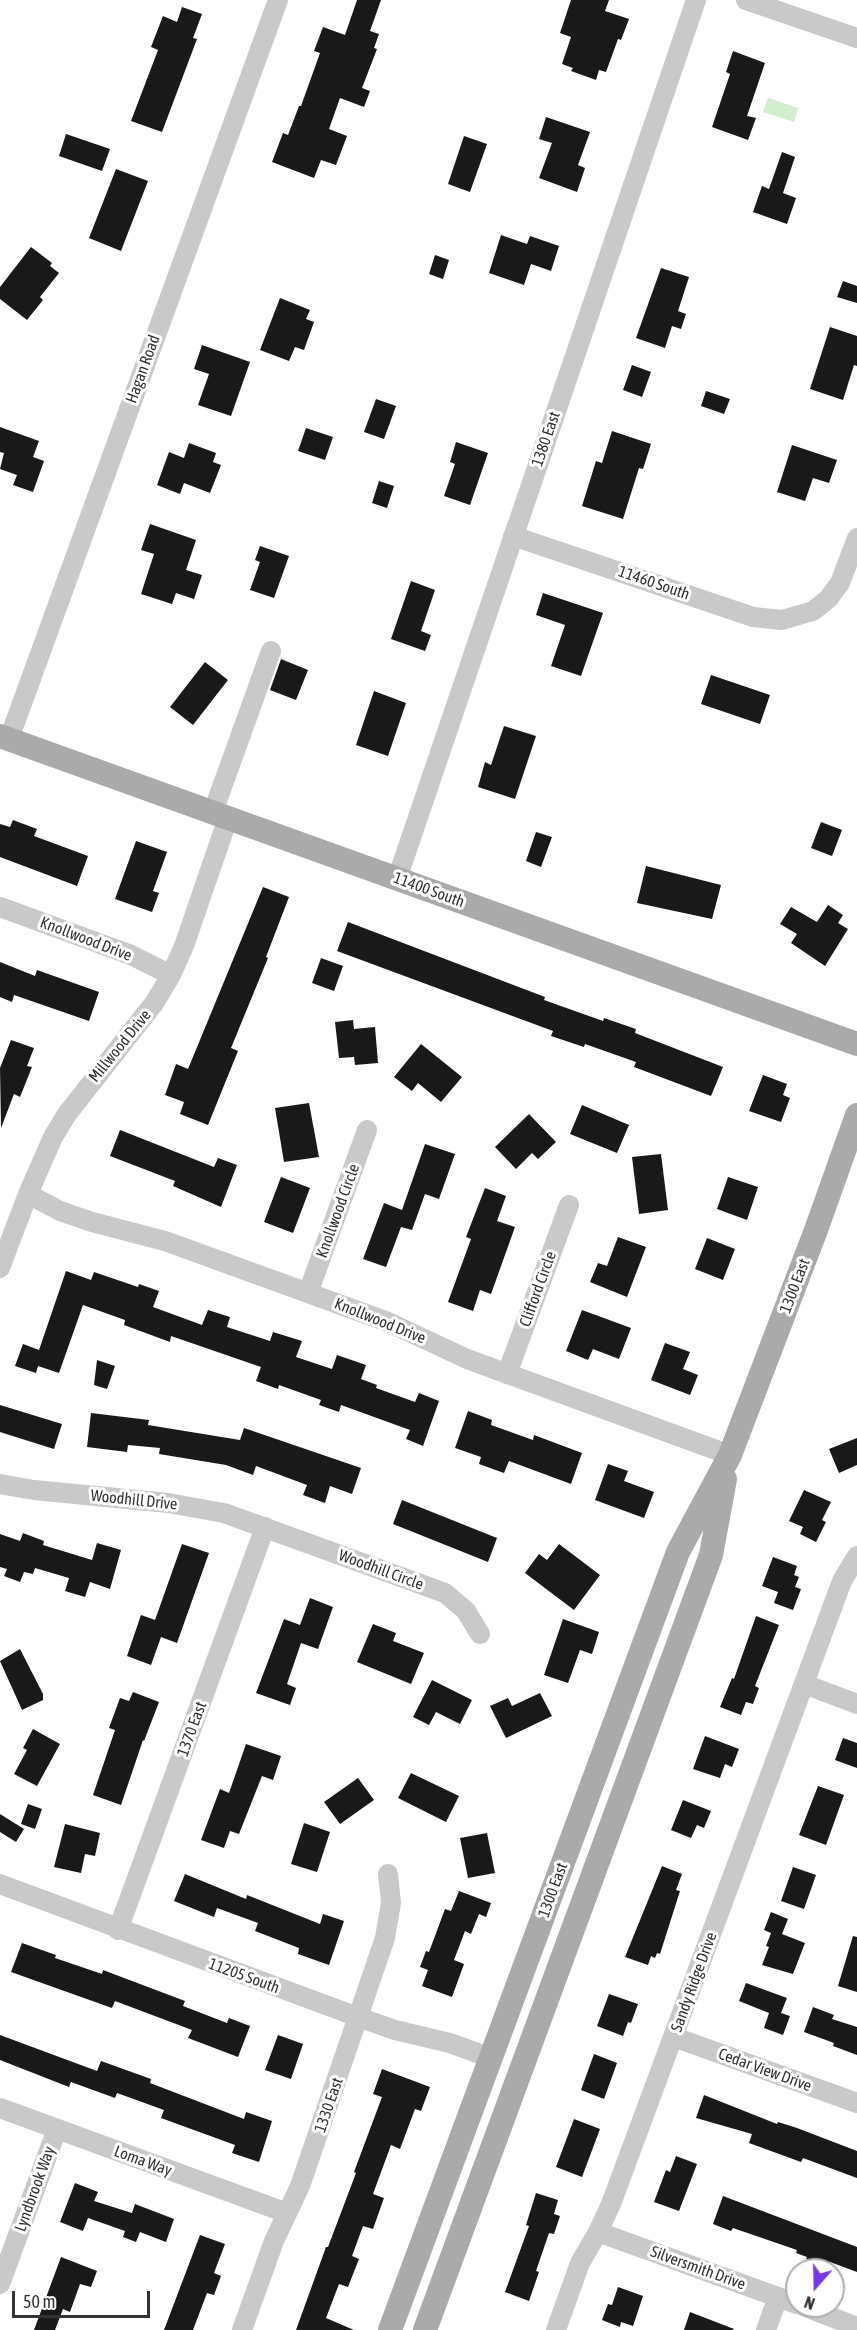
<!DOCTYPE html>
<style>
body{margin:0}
#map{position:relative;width:857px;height:2330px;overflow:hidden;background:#fff;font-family:"Asap Condensed",sans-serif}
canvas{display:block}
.north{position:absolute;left:785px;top:2258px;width:60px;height:60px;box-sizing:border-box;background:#fff;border:2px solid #adadad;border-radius:50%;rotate:200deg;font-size:16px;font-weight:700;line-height:24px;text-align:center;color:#323232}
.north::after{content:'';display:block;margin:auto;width:21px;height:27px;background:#7737e7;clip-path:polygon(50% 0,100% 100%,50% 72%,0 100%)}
.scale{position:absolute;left:12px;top:2291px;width:138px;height:27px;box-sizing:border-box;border:3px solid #323232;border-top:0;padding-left:8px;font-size:18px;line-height:21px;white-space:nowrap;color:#323232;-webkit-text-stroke:4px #fff;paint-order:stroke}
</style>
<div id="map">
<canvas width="857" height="2330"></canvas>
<div class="north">N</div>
<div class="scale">50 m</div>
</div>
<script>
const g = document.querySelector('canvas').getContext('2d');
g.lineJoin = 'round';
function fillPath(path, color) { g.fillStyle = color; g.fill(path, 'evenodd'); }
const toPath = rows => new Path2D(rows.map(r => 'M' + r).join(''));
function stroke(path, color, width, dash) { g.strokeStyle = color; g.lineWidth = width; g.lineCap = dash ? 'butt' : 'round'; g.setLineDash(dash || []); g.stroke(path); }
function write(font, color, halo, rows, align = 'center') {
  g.font = font + ' "Asap Condensed",sans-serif'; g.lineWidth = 6; g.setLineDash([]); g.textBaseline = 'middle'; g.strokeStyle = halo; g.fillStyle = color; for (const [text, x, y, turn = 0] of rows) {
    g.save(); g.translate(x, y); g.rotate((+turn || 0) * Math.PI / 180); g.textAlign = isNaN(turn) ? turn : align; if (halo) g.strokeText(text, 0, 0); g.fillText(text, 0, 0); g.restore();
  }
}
fillPath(toPath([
 [768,98,798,108,794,122,763,112]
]), '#d3eece');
fillPath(toPath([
 [357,0,381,0,370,31,379,34,374,48,377,49,362,88,370,91,364,107,340,98,329,129,347,136,336,165,321,160,314,178,272,162,283,133,288,135,299,106,301,106,320,53,314,51,323,27,345,35],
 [571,0,609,0,605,11,629,19,621,40,618,39,606,72,599,70,596,80,571,71,573,68,562,64,571,37,560,33],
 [182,7,202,14,193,38,197,39,162,132,131,121,158,50,151,47,163,16,177,22],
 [733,51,765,63,747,116,756,118,748,140,712,127,730,74,726,72],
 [546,117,590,132,578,165,585,168,577,192,539,178,552,143,539,139],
 [66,134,110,149,102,171,59,156],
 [464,136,487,144,470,192,448,184],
 [782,152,795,157,783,193,796,198,787,224,753,212,762,186,769,189],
 [116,169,148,181,121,251,89,238],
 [501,235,527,244,530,236,559,246,551,271,531,264,524,285,489,273],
 [31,247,52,263,50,266,59,273,40,297,43,300,27,320,0,299,0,287],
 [435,255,449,260,443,279,429,274],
 [661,268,689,277,678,311,686,314,681,329,672,326,665,348,636,338],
 [843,281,857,286,857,303,837,297],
 [280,298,310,310,306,319,314,322,304,350,295,347,289,361,260,350],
 [830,327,857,336,857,366,854,365,843,400,810,389],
 [202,345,250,362,231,416,198,405,209,374,194,369],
 [632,365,651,372,642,397,623,390],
 [706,391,730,399,724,414,701,406],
 [376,399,396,406,384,439,364,432],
 [0,427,39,441,33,457,44,461,33,492,13,485,17,475,0,469,4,453,0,452],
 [306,428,333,437,325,460,298,451],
 [612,431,651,444,643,469,639,468,623,519,582,506,596,461,602,463],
 [456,442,488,453,470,505,444,496,455,464,450,462],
 [189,443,216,453,213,462,221,465,210,493,184,483,180,494,157,485,169,452,184,458],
 [792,445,837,460,829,483,813,478,805,501,777,492],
 [379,481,394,486,387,508,372,503],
 [150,524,196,540,186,570,202,575,194,599,176,593,172,604,141,594,154,554,141,550],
 [260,546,289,556,274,598,250,590,260,562,255,560],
 [411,581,435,590,421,631,431,635,425,651,391,639],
 [543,593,603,613,581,676,551,666,565,625,536,615],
 [281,659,308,670,296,700,270,690],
 [205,662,228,680,193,725,170,707],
 [711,675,770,695,760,724,701,704],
 [374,691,406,703,388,756,356,745],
 [504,726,536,736,515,799,478,787,485,762,491,765],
 [13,820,37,829,34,836,88,856,77,886,0,857,0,824,10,827],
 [821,822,842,830,832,856,811,848],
 [536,832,552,837,541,867,526,861],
 [136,841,167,852,153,891,159,893,152,912,115,899],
 [646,866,721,885,712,919,637,903],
 [263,887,289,897,266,957,268,958,231,1048,238,1051,208,1125,180,1114,184,1102,165,1095,176,1064,188,1069],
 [828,905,843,915,838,923,848,929,825,966,791,943,797,934,780,924,791,907,817,922],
 [348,922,545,997,544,1000,603,1021,604,1018,636,1029,635,1033,723,1067,711,1096,634,1067,636,1062,585,1044,584,1047,551,1036,553,1031,337,951],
 [321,958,343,966,334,991,312,983],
 [0,962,35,976,37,970,99,992,89,1021,14,995,12,1002,0,997],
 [353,1020,354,1029,375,1027,378,1063,355,1065,354,1057,339,1058,335,1022],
 [11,1040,34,1048,27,1066,32,1067,20,1097,14,1094,1,1128,0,1068],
 [421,1044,462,1077,441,1102,418,1083,412,1091,394,1077],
 [763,1075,787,1084,783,1095,790,1098,781,1122,749,1111],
 [309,1103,319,1157,284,1162,275,1108],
 [582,1105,629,1125,617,1153,570,1134],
 [529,1114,556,1142,538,1159,532,1153,516,1169,495,1147],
 [120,1130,214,1167,218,1158,237,1165,221,1207,173,1186,175,1181,110,1156],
 [425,1144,455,1154,439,1199,425,1194,412,1230,401,1227,386,1267,363,1259,384,1203,402,1210],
 [661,1154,668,1210,639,1214,632,1157],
 [281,1177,310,1188,293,1233,264,1222],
 [728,1177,758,1187,747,1220,717,1209],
 [485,1188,506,1196,497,1221,515,1227,491,1294,480,1290,473,1311,448,1302,471,1239,466,1237],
 [618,1237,646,1247,627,1297,590,1282,598,1263,607,1266],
 [707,1238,735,1249,723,1280,695,1269],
 [66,1271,91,1280,94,1272,138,1287,139,1284,159,1291,153,1307,202,1325,208,1310,230,1317,227,1327,270,1341,273,1332,302,1341,296,1357,332,1369,337,1355,366,1365,361,1379,377,1385,376,1388,415,1402,419,1393,439,1401,423,1446,406,1439,410,1430,341,1405,339,1412,319,1405,321,1400,279,1385,278,1389,256,1381,261,1367,171,1336,170,1342,124,1325,125,1320,83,1305,59,1373,38,1366,36,1373,15,1366,23,1344,39,1350],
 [582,1310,631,1328,619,1359,593,1349,588,1360,566,1351],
 [665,1343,690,1352,683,1369,698,1375,690,1395,651,1380],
 [97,1360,115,1366,107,1389,94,1385],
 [0,1405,62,1424,54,1449,0,1432],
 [468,1411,492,1420,491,1425,533,1440,534,1435,582,1453,571,1484,509,1461,504,1473,479,1464,481,1457,455,1448],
 [91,1413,149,1420,148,1425,240,1440,244,1428,361,1468,352,1494,330,1486,325,1503,303,1495,307,1485,256,1466,253,1475,226,1465,159,1454,160,1448,128,1445,127,1452,87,1447],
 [857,1438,857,1465,839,1473,829,1449],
 [608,1464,628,1471,624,1481,654,1492,644,1518,595,1500],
 [804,1490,831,1502,822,1520,826,1522,816,1542,800,1534,803,1527,789,1521],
 [402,1500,497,1538,488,1562,393,1524],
 [23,1533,44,1541,43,1545,92,1560,97,1543,121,1550,110,1589,90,1582,85,1597,65,1591,69,1578,35,1568,33,1574,24,1572,20,1582,4,1576,7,1569,0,1567,0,1534,20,1541],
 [182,1544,209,1553,177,1643,161,1637,151,1665,127,1656,141,1615,155,1620],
 [559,1544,600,1575,574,1610,525,1573,539,1554,547,1560],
 [773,1557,797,1566,794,1575,799,1577,795,1587,801,1589,793,1610,774,1603,778,1592,762,1586],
 [310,1598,333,1607,318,1649,301,1643,287,1684,296,1688,290,1705,256,1693,284,1619,300,1625],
 [756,1616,779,1625,755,1686,759,1688,753,1704,746,1702,741,1715,720,1707,732,1678,734,1679],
 [563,1619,599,1632,592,1654,580,1650,568,1683,544,1675],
 [373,1624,396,1633,393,1641,424,1653,411,1684,357,1662],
 [20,1649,43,1694,43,1700,22,1710,0,1661],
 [432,1680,472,1700,460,1724,436,1712,429,1725,413,1717],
 [133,1692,159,1702,144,1741,143,1740,121,1805,93,1795,115,1730,109,1728,120,1698,129,1701],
 [540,1693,552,1716,506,1738,490,1706,508,1698,512,1706],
 [33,1729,60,1744,37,1786,14,1774,27,1750,23,1748],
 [705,1736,739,1749,732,1767,725,1764,720,1778,693,1769],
 [843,1738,857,1743,857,1768,835,1760],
 [246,1744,281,1756,273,1780,262,1776,239,1834,230,1831,224,1848,201,1840,220,1789,229,1793],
 [411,1773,459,1796,446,1822,398,1798],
 [358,1778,374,1800,340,1824,324,1802],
 [818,1786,844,1795,826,1845,799,1835],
 [683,1800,711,1811,704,1828,697,1825,691,1838,671,1830],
 [28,1804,42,1809,35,1829,21,1824],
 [0,1814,24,1829,16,1842,0,1832],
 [304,1823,330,1832,317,1872,291,1864],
 [65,1824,100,1833,95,1856,85,1854,81,1873,54,1867],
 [487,1833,495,1873,468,1878,460,1838],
 [662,1866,682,1874,676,1890,680,1891,660,1954,657,1953,655,1958,651,1956,648,1965,625,1957],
 [793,1867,816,1875,804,1909,781,1901],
 [185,1874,246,1899,247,1895,320,1924,323,1914,344,1921,329,1965,298,1954,299,1948,255,1931,258,1923,217,1908,214,1917,174,1901],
 [459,1891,491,1903,486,1917,479,1914,471,1934,465,1931,454,1960,464,1964,452,1997,422,1986,428,1970,420,1967,426,1951,429,1952,445,1909,451,1911],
 [771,1912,788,1919,782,1934,805,1943,793,1974,762,1965,769,1947,766,1946,771,1933,764,1930],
 [853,1936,857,1937,857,1992,838,1986],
 [22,1943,56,1955,55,1958,102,1974,103,1970,185,2001,183,2006,227,2023,229,2018,250,2026,238,2057,188,2038,192,2030,115,2001,112,2008,11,1972],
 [746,1983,787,1998,781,2013,790,2016,783,2035,764,2028,769,2013,739,2001],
 [609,1994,638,2004,631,2023,628,2022,623,2036,597,2026],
 [813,2007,834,2015,832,2019,857,2027,857,2055,833,2046,834,2043,804,2032],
 [0,2035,97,2071,101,2061,151,2079,150,2083,244,2119,246,2112,272,2121,259,2162,232,2153,235,2145,161,2118,164,2110,117,2093,115,2098,71,2082,69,2087,0,2060],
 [278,2035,303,2044,291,2079,265,2070],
 [594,2054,617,2063,604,2099,581,2090],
 [382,2069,430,2087,421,2111,415,2109,400,2149,391,2145,373,2194,384,2198,373,2229,363,2226,352,2256,359,2259,348,2287,339,2284,326,2318,354,2330,296,2330,326,2247,328,2247,356,2173,354,2172,382,2097,373,2094],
 [704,2095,777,2124,778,2122,797,2128,857,2151,857,2178,803,2158,801,2162,749,2143,752,2134,696,2118],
 [574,2119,600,2129,582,2177,556,2167],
 [676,2156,697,2164,679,2211,654,2202,666,2170,670,2172],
 [75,2183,98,2192,94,2201,132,2213,135,2204,174,2219,166,2242,140,2232,136,2242,123,2237,125,2231,88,2218,83,2231,60,2222],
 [536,2193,558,2200,554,2214,560,2216,554,2234,549,2233,536,2271,539,2272,529,2301,505,2292,529,2226,526,2225],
 [723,2196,857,2247,857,2272,830,2262,828,2267,806,2259,807,2257,796,2253,797,2250,733,2228,731,2231,713,2224],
 [200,2235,225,2244,214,2273,221,2276,214,2295,207,2293,193,2330,164,2330],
 [61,2257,97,2271,91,2287,80,2284,70,2312,63,2309,55,2330,34,2330],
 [618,2287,643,2296,633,2326,621,2322,620,2327,602,2320,608,2304,612,2305],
 [690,2312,734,2329,733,2330,684,2330]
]), '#191919');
stroke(toPath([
 [746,0,857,38],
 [513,536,753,617,782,620,813,611,828,599,840,583,857,538],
 [9,739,278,0],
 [213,812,271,651],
 [397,879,696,0],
 [0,907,131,955,171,975],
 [28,1194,60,1211,92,1222,165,1241,388,1322,467,1359,730,1455],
 [0,1268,28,1194,53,1137,67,1114,155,1002,171,975,184,946,228,818],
 [308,1293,367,1130],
 [507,1374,569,1205],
 [0,1484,34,1490,168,1503,224,1513,445,1593,466,1611,480,1634],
 [804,1684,857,1704],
 [0,1884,358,2017,395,2030,450,2043,491,2058],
 [118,1930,265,1527],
 [674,2037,857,2103],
 [0,2108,287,2213],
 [598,2232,797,2304],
 [0,2284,57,2129],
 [803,2306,857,2327],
 [242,2330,274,2241,300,2186,385,1938,391,1903,388,1874],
 [556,2330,580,2263,598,2232,611,2204,842,1581,857,1556],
 [766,2330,778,2297]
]), '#c9c9c9', 20);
stroke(toPath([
 [0,736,857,1044],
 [390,2330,678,1552,730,1455,816,1230,857,1115],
 [425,2330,711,1555,725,1479]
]), '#aaa', 24);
write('16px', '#323232', '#fff', [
 ["Hagan Road",143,369,-70],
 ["1380 East",546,439,-71],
 ["11460 South",654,583,19],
 ["11400 South",429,890,20],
 ["Knollwood Drive",86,939,21],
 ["Millwood Drive",120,1046,-51],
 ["Knollwood Circle",338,1211,-70],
 ["1300 East",795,1286,-69],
 ["Clifford Circle",538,1289,-70],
 ["Knollwood Drive",380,1321,22],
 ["Woodhill Drive",134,1500,6],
 ["Woodhill Circle",381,1570,20],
 ["1370 East",192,1729,-70],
 ["1300 East",553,1890,-70],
 ["11205 South",244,1976,20],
 ["Sandy Ridge Drive",694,1982,-70],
 ["Cedar View Drive",765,2070,20],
 ["1330 East",329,2105,-71],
 ["Loma Way",143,2161,20],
 ["Lyndbrook Way",35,2189,-70],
 ["Silversmith Drive",698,2268,20]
]);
</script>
